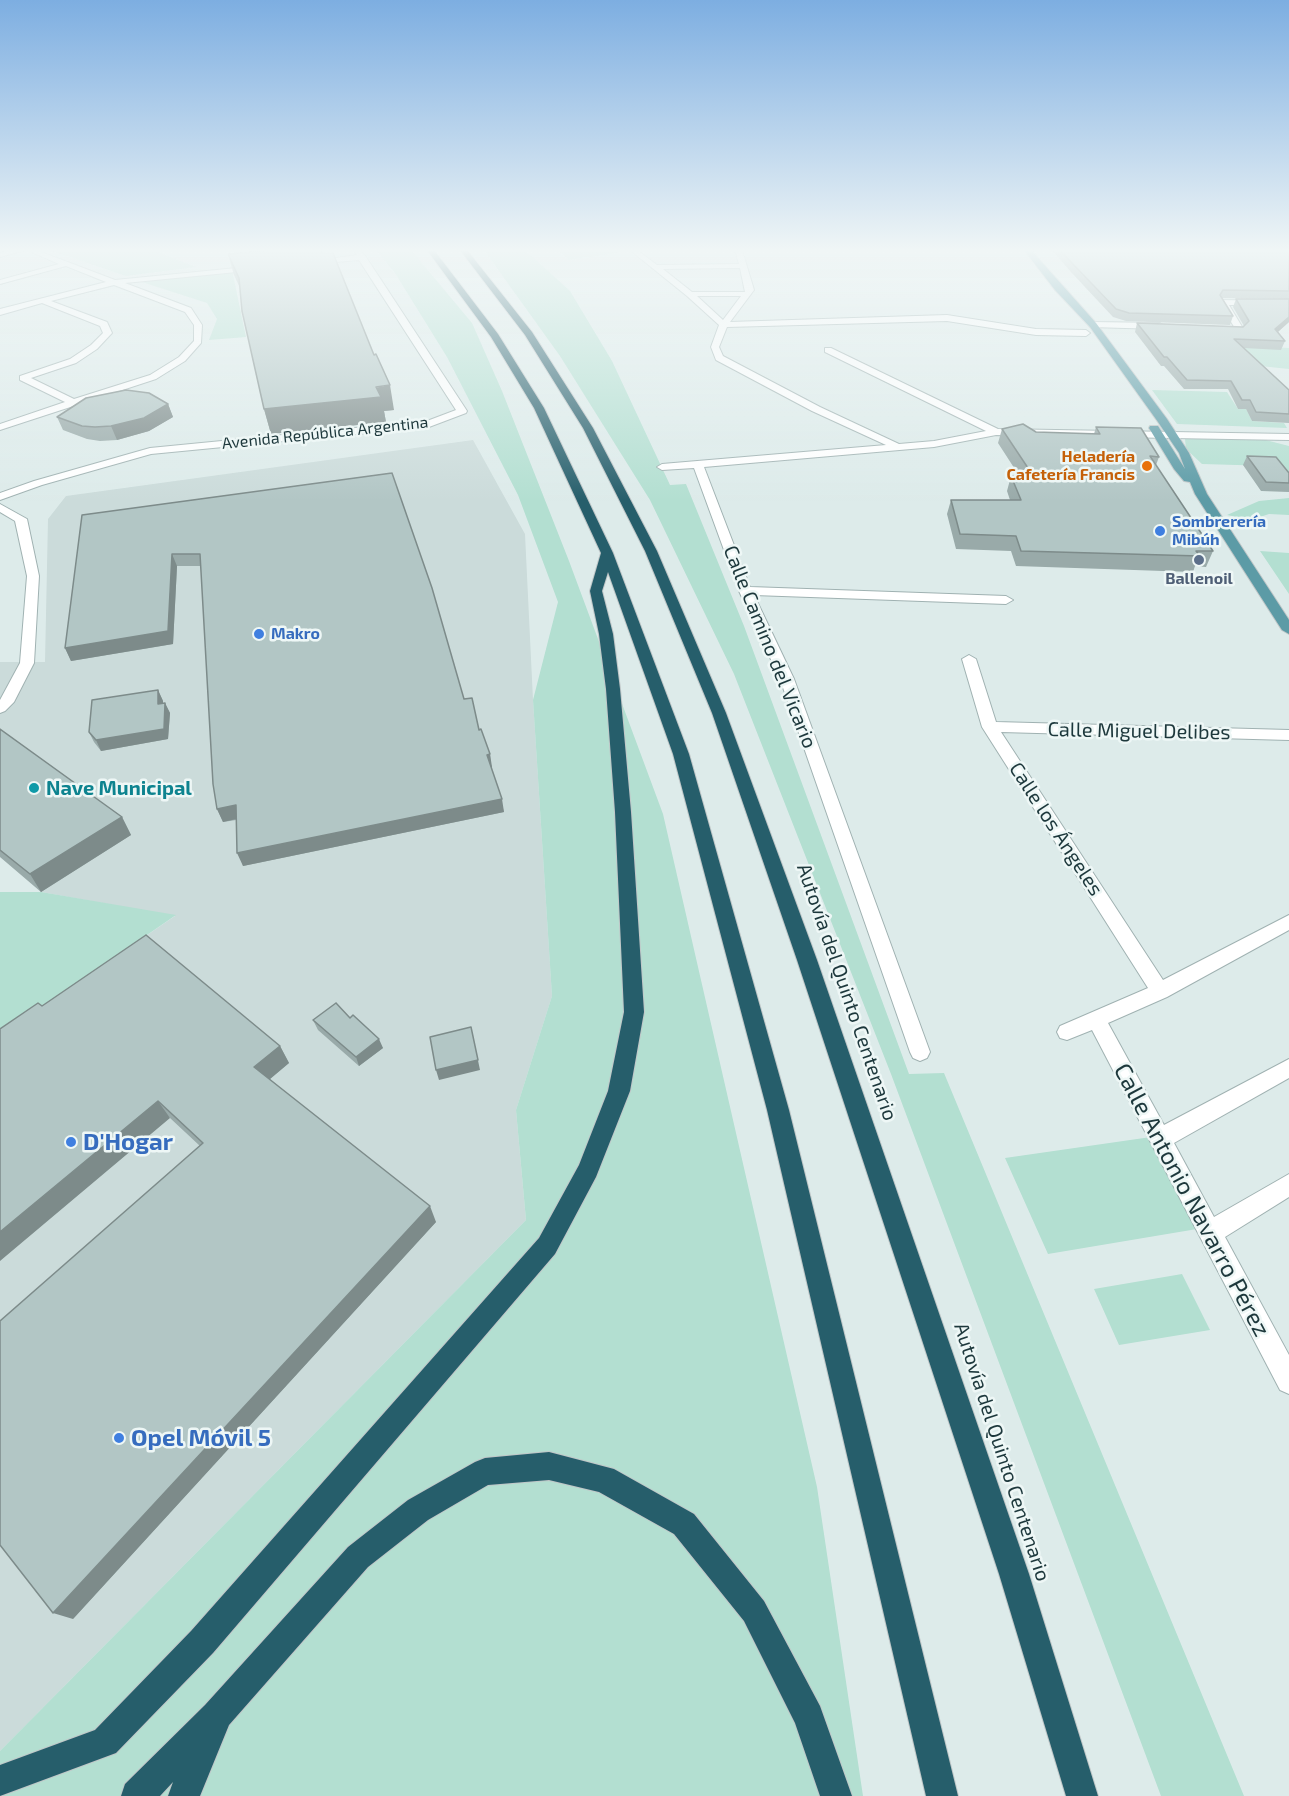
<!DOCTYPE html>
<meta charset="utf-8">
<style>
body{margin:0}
canvas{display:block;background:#ddebea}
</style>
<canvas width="1289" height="1796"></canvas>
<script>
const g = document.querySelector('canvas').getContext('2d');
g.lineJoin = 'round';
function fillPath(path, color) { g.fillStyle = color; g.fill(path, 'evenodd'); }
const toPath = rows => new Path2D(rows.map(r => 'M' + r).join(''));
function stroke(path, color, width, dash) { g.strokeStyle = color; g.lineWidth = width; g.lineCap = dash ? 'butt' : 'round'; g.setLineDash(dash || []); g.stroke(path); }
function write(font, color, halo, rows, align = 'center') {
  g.font = font + ' "Exo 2",sans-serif'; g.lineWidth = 5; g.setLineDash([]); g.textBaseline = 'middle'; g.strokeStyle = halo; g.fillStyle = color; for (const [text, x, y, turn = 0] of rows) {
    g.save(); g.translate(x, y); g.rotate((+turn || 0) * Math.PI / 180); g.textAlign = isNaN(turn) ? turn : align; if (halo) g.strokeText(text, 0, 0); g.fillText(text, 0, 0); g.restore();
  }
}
fillPath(toPath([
 [473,440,525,534,533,700,552,996,516,1110,526,1220,0,1751,0,1036,175,916,41,892,0,742,0,662,45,662,48,519,66,496]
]), '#cbdbda');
fillPath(toPath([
 [49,250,153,250,196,267,126,276],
 [376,250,411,250,472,323,502,391,569,561,663,814,817,1487,863,1796,0,1796,0,1751,526,1220,516,1110,552,996,533,700,558,602,518,495,447,357,395,273],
 [484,250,525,250,570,291,612,361,670,485,686,484,744,626,909,1074,944,1073,1244,1796,1161,1796,891,1074,734,674,650,500,560,356],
 [557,250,613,250,618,253,569,260],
 [232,270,246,337,209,340,217,319,207,303,142,282],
 [1271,347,1289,348,1289,369,1260,366,1237,348],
 [1152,390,1227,392,1238,409,1246,409,1252,421,1284,423,1287,428,1177,424],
 [1242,434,1289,446,1289,481,1272,466,1202,464,1186,449,1185,439],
 [1289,498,1289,515,1269,514,1251,520,1227,515,1259,501],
 [1260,551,1289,553,1289,594],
 [0,892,41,892,176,915,0,1036],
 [1151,1137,1203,1228,1048,1254,1005,1158],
 [1182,1274,1210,1330,1119,1345,1094,1289]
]), '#b3dfd1');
const minor = toPath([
 [14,250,26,250,0,257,0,253,14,250],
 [27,250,36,250,115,280,257,266,261,268,257,270,125,283,191,308,202,325,201,343,185,361,156,379,0,430,0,424,65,402,20,380,20,376,70,359,91,345,103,333,100,326,42,303,0,315,0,309,106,282,66,266,0,284,0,280,59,264,27,250],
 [114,285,185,312,194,325,194,341,179,357,150,375,74,399,31,378,76,363,97,349,112,333,107,322,51,301,114,285],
 [353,250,360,250,366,257,467,411,466,413,429,427,151,454,42,485,0,500,0,493,34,481,150,448,427,421,456,410,359,260,312,264,308,262,357,255,353,250],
 [630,250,637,250,657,265,739,264,735,250,742,250,754,290,730,322,947,315,1036,329,1086,330,1090,333,1086,336,1036,335,947,321,727,327,719,347,723,356,820,407,899,444,934,441,986,431,825,352,825,348,831,348,998,429,1289,434,1289,440,996,435,934,447,704,467,750,587,1006,596,1013,600,1006,604,754,595,794,679,930,1052,927,1058,920,1061,913,1058,910,1052,780,679,739,591,694,468,662,470,657,467,662,464,886,445,812,411,716,360,711,347,719,325,687,296,630,250],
 [740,268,745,292,692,292,663,269,740,268],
 [697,296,741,296,723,320,697,296],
 [1220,300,1289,301,1289,305,1229,305,1244,330,1240,333,1236,330,1219,302,1220,300],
 [1093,322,1160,323,1164,326,1160,329,1090,327,1090,323,1093,322],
 [0,504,27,519,39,576,34,663,14,702,5,711,0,713,0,700,20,663,27,576,15,521,0,512,0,504],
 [969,655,976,659,996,722,1289,730,1289,740,1001,732,1163,980,1289,915,1289,930,1167,997,1108,1023,1164,1125,1289,1059,1289,1078,1174,1143,1214,1217,1289,1174,1289,1197,1225,1237,1289,1355,1289,1394,1280,1390,1092,1030,1067,1040,1060,1038,1057,1032,1060,1026,1148,988,982,727,962,659,969,655]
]);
const major = toPath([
 [1024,250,1031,250,1096,323,1167,419,1189,453,1207,494,1289,620,1289,634,1282,630,1195,494,1190,482,1184,481,1174,469,1149,428,1150,426,1158,426,1185,469,1179,453,1158,422,1090,327,1055,290,1024,250]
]);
const highway = toPath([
 [427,250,434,250,498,334,544,408,613,553,689,754,789,1110,958,1796,926,1796,767,1110,673,754,608,572,602,591,613,634,620,689,631,812,644,1012,630,1091,596,1177,555,1254,213,1653,116,1753,0,1796,0,1765,95,1730,191,1631,539,1238,579,1165,608,1091,624,1012,615,812,606,689,599,634,590,591,601,553,534,408,491,337,427,250],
 [460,250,467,250,532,332,593,428,657,551,726,713,817,960,1029,1574,1098,1796,1066,1796,999,1574,797,960,712,713,645,551,583,428,525,335,460,250],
 [549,1452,614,1469,694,1514,764,1601,820,1706,852,1796,820,1796,795,1723,744,1621,674,1534,599,1492,549,1480,488,1485,428,1520,368,1567,229,1725,200,1796,168,1796,173,1782,160,1796,121,1796,125,1784,205,1705,348,1547,408,1500,475,1462,485,1458,549,1452]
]);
stroke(minor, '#a0b2b2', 2);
stroke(major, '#c0c7c8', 2);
stroke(highway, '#c0c7c8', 2);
fillPath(minor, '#fff');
fillPath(major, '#5c9ba6');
fillPath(highway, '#265e6b');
fillPath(toPath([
 [1052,250,1289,250,1289,322,1278,332,1285,341,1281,350,1244,348,1289,390,1289,423,1252,421,1246,409,1238,409,1228,389,1184,389,1164,366,1161,366,1135,332,1137,323,1243,327,1244,326,1233,307,1236,299,1287,299,1222,298,1233,316,1230,325,1126,321,1113,317,1070,271],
 [228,254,394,410,384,411,386,422,271,434,264,409,240,288,234,275],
 [168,404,173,417,149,431,117,440,100,441,87,439,63,430,57,417],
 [1096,427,1159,457,1156,465,1213,551,1206,567,1195,566,1193,572,1016,566,1011,551,956,549,947,514,951,500,1010,500,1007,491,1011,476,1020,477,998,443,1002,429,1036,432,1094,434],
 [1247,456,1289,473,1289,492,1261,491,1243,465],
 [392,473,464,699,490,754,491,767,504,812,243,866,236,820,223,822,217,809,201,566,177,566,173,644,71,661,65,648,82,515],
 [158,690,163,701,163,703,165,703,170,713,168,739,101,751,94,742,89,732],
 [0,729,122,817,131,835,41,892,0,857],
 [42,1006,280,1046,289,1063,270,1079,436,1222,73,1619,200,1146,170,1118],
 [350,1018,383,1048,359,1066,318,1030,313,1020]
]), '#99aaa9');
fillPath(toPath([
 [1289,317,1289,322,1272,337,1275,329],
 [390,385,394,410,384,411,386,422,271,434,264,409],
 [168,404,173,417,149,431,117,440,111,426],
 [172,554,177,566,173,644,71,661,65,648],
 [158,690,163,701,163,714,158,704],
 [165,703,170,713,168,739,101,751,96,740],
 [490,754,492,767,489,768,487,755],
 [502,799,504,812,243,866,237,853],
 [236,805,241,818,223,822,217,809],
 [122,817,131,835,41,892,30,874],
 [471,1027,480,1070,439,1080,436,1070],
 [379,1039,383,1048,359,1066,356,1057],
 [280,1046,289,1063,264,1084,254,1067],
 [158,1101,170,1118,0,1261,0,1232],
 [430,1206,436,1222,73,1619,53,1613]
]), '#7d8b8a');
const building = toPath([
 [276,250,320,250,322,253,333,253,374,355,376,354,390,385,376,387,381,397,264,409,242,311,239,278,228,254,276,250],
 [1060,250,1289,250,1289,291,1223,290,1220,295,1233,316,1129,313,1116,309,1072,263,1060,250],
 [1236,299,1289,299,1289,317,1275,329,1285,341,1234,339,1289,390,1289,414,1256,412,1250,400,1242,400,1231,381,1187,380,1167,357,1164,357,1137,323,1243,327,1249,321,1236,299],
 [126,390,149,393,168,404,144,418,111,426,95,427,82,426,57,417,86,398,126,390],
 [1023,424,1036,432,1100,434,1096,427,1141,428,1159,457,1150,456,1213,551,1196,551,1200,556,1021,551,1016,536,960,534,951,500,1021,500,1011,476,1034,477,1002,429,1023,424],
 [1247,456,1276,457,1289,473,1289,483,1266,482,1247,456],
 [392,473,432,588,464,699,472,698,479,730,481,729,490,754,487,755,502,799,237,853,236,805,217,809,213,784,200,554,172,554,168,631,65,648,82,515,392,473],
 [158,690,158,704,165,703,164,729,96,740,89,732,92,700,158,690],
 [0,729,122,817,30,874,0,850,0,729],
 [146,935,280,1046,254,1067,430,1206,53,1613,0,1545,0,1321,203,1143,158,1101,0,1232,0,1029,38,1003,42,1006,146,935],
 [336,1003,350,1018,353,1015,379,1039,356,1057,313,1020,336,1003],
 [471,1027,478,1060,436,1070,430,1037,471,1027]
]);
fillPath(building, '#b2c6c5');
stroke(building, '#7d8b8a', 1.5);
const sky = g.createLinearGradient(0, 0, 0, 501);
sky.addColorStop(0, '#7daee1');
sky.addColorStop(0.5, '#f0f6f6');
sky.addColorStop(1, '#f0f6f600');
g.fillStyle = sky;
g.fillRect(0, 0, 1289, 501);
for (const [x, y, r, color] of [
 [1147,466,6,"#e8710a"],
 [1160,531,6,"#3f7fe0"],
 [1199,560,6,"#5c6f8a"],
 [259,634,6,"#3f7fe0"],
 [34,788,6,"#0f9aa8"],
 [71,1142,6,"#3f7fe0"],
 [119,1438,6,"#3f7fe0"]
]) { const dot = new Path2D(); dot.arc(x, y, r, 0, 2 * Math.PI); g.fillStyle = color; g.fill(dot); stroke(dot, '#eef7f6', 2); }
write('16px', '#1d383c', '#eef7f6', [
 ["Avenida República Argentina",325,433,-6]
]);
write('bold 16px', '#c56008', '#eef7f6', [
 ["Heladería",1135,457],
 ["Cafetería Francis",1135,475]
], 'right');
write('bold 16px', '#366cbe', '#eef7f6', [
 ["Sombrerería",1172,522],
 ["Mibúh",1172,540],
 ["Makro",271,634]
], 'left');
write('bold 16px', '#4e5e75', '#eef7f6', [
 ["Ballenoil",1199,579]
]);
write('20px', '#1d383c', '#eef7f6', [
 ["Calle Camino del Vicario",770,647,68],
 ["Calle Miguel Delibes",1139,731,1],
 ["Calle los Ángeles",1056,829,57],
 ["Autovía del Quinto Centenario",847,992,71],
 ["Autovía del Quinto Centenario",1002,1452,72]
]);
write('bold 20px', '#0d838f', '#eef7f6', [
 ["Nave Municipal",46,788]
], 'left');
write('bold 24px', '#366cbe', '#eef7f6', [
 ["D'Hogar",83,1142],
 ["Opel Móvil 5",131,1438]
], 'left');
write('24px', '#1d383c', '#eef7f6', [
 ["Calle Antonio Navarro Pérez",1192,1200,62]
]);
</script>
